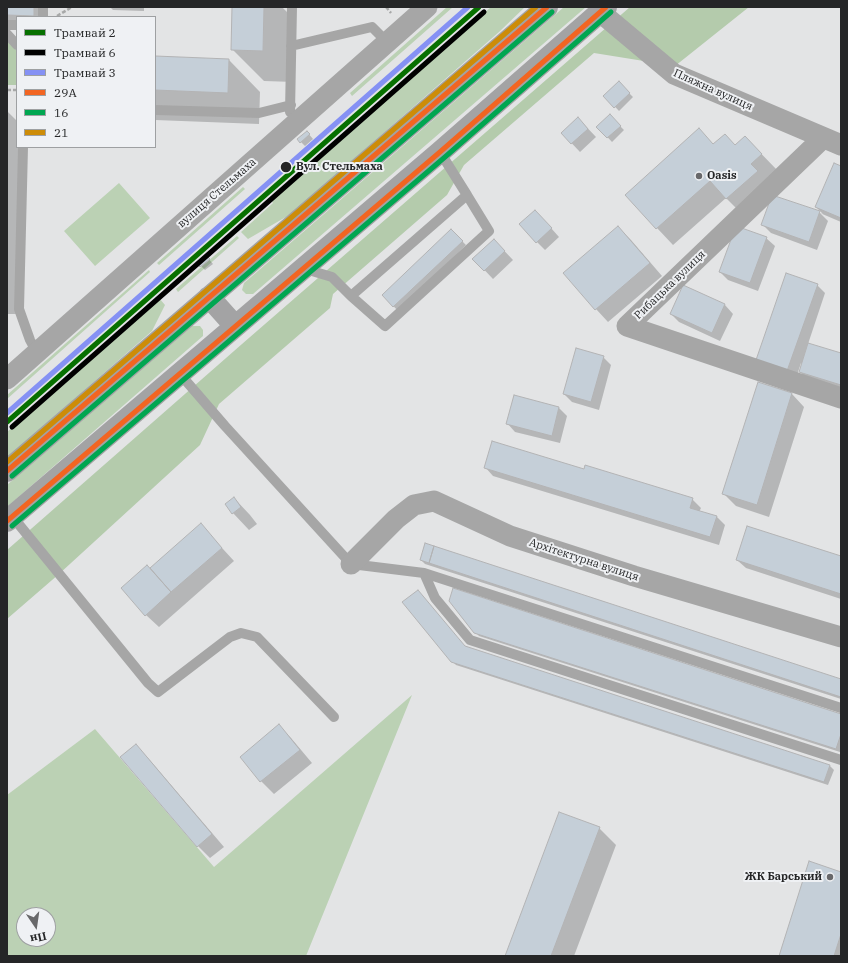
<!DOCTYPE html>
<meta charset="utf-8">
<style>
body{margin:0}
#map{position:relative;width:848px;height:963px;overflow:hidden;background:#e3e4e5;font-family:"IBM Plex Serif",serif}
canvas{display:block}
.frame{position:absolute;inset:0;border:8px solid #252627;pointer-events:none}
.legend{position:absolute;left:16px;top:16px;width:140px;height:132px;box-sizing:border-box;background:#eff1f4;border:1px solid #9ea0a2;margin:0;padding:5px 7px;list-style:none;font-size:12px;color:#252627}
.legend li{display:flex;align-items:center;gap:8px;height:20px}
.legend b{width:20px;border:1px solid #9ea0a2}
.north{position:absolute;left:16px;top:907px;width:40px;height:40px;box-sizing:border-box;background:#eff1f4;border:1px solid #9ea0a2;border-radius:50%;rotate:167deg;font-size:11px;font-weight:700;line-height:16px;text-align:center;color:#252627}
.north::after{content:'';display:block;margin:auto;width:14px;height:18px;background:#68686a;clip-path:polygon(50% 0,100% 100%,50% 72%,0 100%)}
</style>
<div id="map">
<canvas width="848" height="963"></canvas>
<div class="frame"></div>
<ul class="legend">
<li><b style="height:5px;background:#077000"></b>Трамвай 2</li>
<li><b style="height:5px;background:#000"></b>Трамвай 6</li>
<li><b style="height:5px;background:#8591f4"></b>Трамвай 3</li>
<li><b style="height:5px;background:#f26522"></b>29А</li>
<li><b style="height:5px;background:#00a651"></b>16</li>
<li><b style="height:5px;background:#cd8c08"></b>21</li>
</ul>
<div class="north">Пн</div>
</div>
<script>
const g = document.querySelector('canvas').getContext('2d');
g.lineJoin = 'round';
function fillPath(path, color) { g.fillStyle = color; g.fill(path, 'evenodd'); }
const toPath = rows => new Path2D(rows.map(r => 'M' + r).join(''));
function stroke(path, color, width, dash) { g.strokeStyle = color; g.lineWidth = width; g.lineCap = dash ? 'butt' : 'round'; g.setLineDash(dash || []); g.stroke(path); }
function write(font, color, halo, rows, align = 'center') {
  g.font = font + ' "IBM Plex Serif",serif'; g.lineWidth = 4; g.setLineDash([]); g.textBaseline = 'middle'; g.strokeStyle = halo; g.fillStyle = color; for (const [text, x, y, turn = 0] of rows) {
    g.save(); g.translate(x, y); g.rotate((+turn || 0) * Math.PI / 180); g.textAlign = isNaN(turn) ? turn : align; if (halo) g.strokeText(text, 0, 0); g.fillText(text, 0, 0); g.restore();
  }
}
fillPath(toPath([
 [447,7,453,7,352,96,350,93],
 [491,7,525,7,499,32,291,214,248,239,241,232,273,203,271,200],
 [564,7,586,7,253,294,246,294,242,290,244,283],
 [119,183,150,218,95,266,64,231],
 [243,187,245,189,159,265,157,263],
 [237,236,239,238,178,292,176,289],
 [149,270,150,272,7,399,7,395],
 [159,298,165,305,152,331,7,458,7,432],
 [192,326,200,326,203,330,203,336,7,507,7,485],
 [412,695,306,956,7,956,7,795,95,729,214,867],
 [24,915,48,915,48,939,24,939]
]), '#bbd1b4');
fillPath(toPath([
 [630,7,749,7,675,66,594,53,464,165,447,195,333,294,330,308,219,404,200,445,59,574,7,619,7,550,242,344],
 [7,39,17,51,17,85,7,85]
]), '#b4cbac');
fillPath(toPath([
 [7,7,46,7,46,17,17,17,17,27,14,27,7,20],
 [110,7,144,7,144,11,113,10],
 [233,7,282,7,296,21,294,82,264,81,232,49],
 [155,57,229,60,260,92,259,124,155,120],
 [619,83,633,97,619,111,605,96],
 [7,111,17,121,17,147,25,147,22,314,7,314],
 [610,116,624,130,612,142,598,127],
 [578,118,596,137,580,152,562,133],
 [699,130,714,145,735,146,745,137,778,171,743,215,726,198,673,245,626,195],
 [307,132,313,139,305,146,299,140],
 [841,167,841,222,820,213,828,221,817,250,771,233,763,225,773,196,823,214,816,207],
 [543,219,559,237,545,250,537,242],
 [618,227,631,240,662,276,608,322,596,309],
 [451,230,466,245,398,311,383,295],
 [766,238,775,246,758,291,728,280,720,272],
 [494,240,513,260,493,279,474,259],
 [207,257,213,264,205,270,199,264],
 [817,285,825,293,808,344,841,354,841,390,808,380,800,372,803,364,801,363,796,378,765,368],
 [683,286,725,305,733,314,720,341,679,322,671,314],
 [603,357,611,365,599,410,572,402,564,394],
 [792,394,804,407,769,517,736,506,723,493],
 [514,396,559,408,567,416,560,443,515,432,507,423],
 [485,467,584,470,692,499,701,508,699,512,717,517,725,525,719,545,493,476],
 [234,498,250,515,257,524,249,530,233,513,226,504],
 [201,525,234,561,159,627,146,615,150,569],
 [841,557,841,599,746,568,737,560],
 [421,560,841,680,841,699,425,564],
 [475,632,841,715,841,749,840,752,479,636],
 [465,647,830,766,834,770,828,785,456,665,452,661],
 [279,726,291,738,312,763,274,794,261,781,241,757],
 [136,746,148,758,224,847,210,858,198,846],
 [599,828,616,845,574,956,506,956],
 [841,873,841,956,780,956]
]), '#0003');
const building = toPath([
 [7,7,34,7,34,16,7,15,7,7],
 [232,7,264,7,263,51,231,50,232,7],
 [155,56,229,59,228,93,155,90,155,56],
 [619,81,630,93,614,108,603,96,619,81],
 [610,114,621,126,607,138,596,127,610,114],
 [578,117,588,129,571,144,561,133,578,117],
 [699,128,713,144,725,134,735,145,745,136,762,154,751,164,758,171,726,199,710,181,656,229,625,195,699,128],
 [307,131,310,134,300,143,297,139,307,131],
 [834,163,841,166,841,218,815,207,834,163],
 [772,195,820,211,809,242,761,225,772,195],
 [535,210,552,228,536,243,519,224,535,210],
 [618,226,650,263,595,310,563,273,618,226],
 [736,226,767,237,750,283,719,272,736,226],
 [451,229,463,241,393,307,382,295,451,229],
 [494,239,505,251,484,271,472,259,494,239],
 [207,256,210,259,200,267,197,264,207,256],
 [786,273,818,284,787,371,756,360,786,273],
 [683,285,725,304,712,333,670,314,683,285],
 [808,343,841,353,841,385,799,372,808,343],
 [576,348,604,356,591,402,563,394,576,348],
 [758,382,792,393,757,505,722,494,758,382],
 [514,395,559,407,552,436,506,424,514,395],
 [492,441,584,469,585,465,693,498,690,508,717,516,710,537,484,468,492,441],
 [234,497,241,507,232,514,225,504,234,497],
 [201,523,222,548,171,592,150,568,201,523],
 [747,526,841,556,841,594,736,560,747,526],
 [425,543,434,546,429,563,420,560,425,543],
 [434,546,841,679,841,697,429,563,434,546],
 [147,565,171,592,145,616,121,588,147,565],
 [453,588,841,714,841,734,836,749,474,633,449,601,453,588],
 [418,590,465,646,830,765,824,782,451,662,402,602,418,590],
 [279,724,300,750,260,782,240,757,279,724],
 [136,744,212,834,197,847,120,757,136,744],
 [559,812,600,827,551,956,505,956,559,812],
 [809,861,841,872,841,934,834,956,779,956,809,861]
]);
fillPath(building, '#c5cfd8');
stroke(building, '#b3b3b4', 1);
stroke(toPath([
 [386,7,391,13],
 [57,16,72,7],
 [7,90,17,90]
]), '#a7a8a8', 2.5, [4, 2]);
stroke(toPath([
 [43,17,43,7],
 [7,25,17,25],
 [7,34,17,45],
 [291,46,372,27,387,42],
 [155,110,259,113,291,105],
 [290,112,292,7],
 [23,147,19,309,30,340,37,353],
 [302,268,332,277,351,296,467,195,440,152],
 [351,296,385,326,489,231,467,195],
 [180,374,225,426,351,564,424,573,841,708],
 [12,516,148,683,158,692,230,637,241,633,257,637,334,717],
 [424,573,435,598,470,640,841,760]
]), '#a6a6a6', 10);
stroke(toPath([
 [600,12,674,74,841,145],
 [823,138,627,326,841,398],
 [7,379,427,7],
 [351,564,396,519,414,505,434,501,510,536,634,576,841,637]
]), '#a6a6a6', 21);
stroke(toPath([
 [209,297,235,326],
 [7,471,547,7],
 [7,521,440,152,606,7]
]), '#a3a3a4', 22);
stroke(toPath([
 [7,471,547,7],
 [7,521,440,152,606,7]
]), '#f26522', 5);
stroke(toPath([
 [12,476,552,12],
 [12,526,445,157,611,12]
]), '#00a651', 5);
stroke(toPath([
 [7,462,536,7]
]), '#cd8c08', 5);
stroke(toPath([
 [7,422,479,7]
]), '#077000', 5);
stroke(toPath([
 [12,427,484,12]
]), '#000', 5);
stroke(toPath([
 [7,413,468,7]
]), '#8591f4', 5);
for (const [x, y, r, color] of [
 [286,167,6,"#252627"],
 [699,176,4,"#68686a"],
 [830,877,4,"#68686a"]
]) { const dot = new Path2D(); dot.arc(x, y, r, 0, 2 * Math.PI); g.fillStyle = color; g.fill(dot); stroke(dot, '#eff1f4', 1.5); }
write('11px', '#252627', '#eff1f4', [
 ["Пляжна вулиця",713,90,24],
 ["вулиця Стельмаха",217,193,-41],
 ["Рибацька вулиця",670,285,-44],
 ["Архітектурна вулиця",584,560,18]
]);
write('bold 11px', '#252627', '#eff1f4', [
 ["Вул. Стельмаха",296,167]
], 'left');
write('bold 11px', '#252627', '#eff1f4', [
 ["Oasis",707,176],
 ["ЖК Барський",822,877,"right"]
], 'left');
</script>
